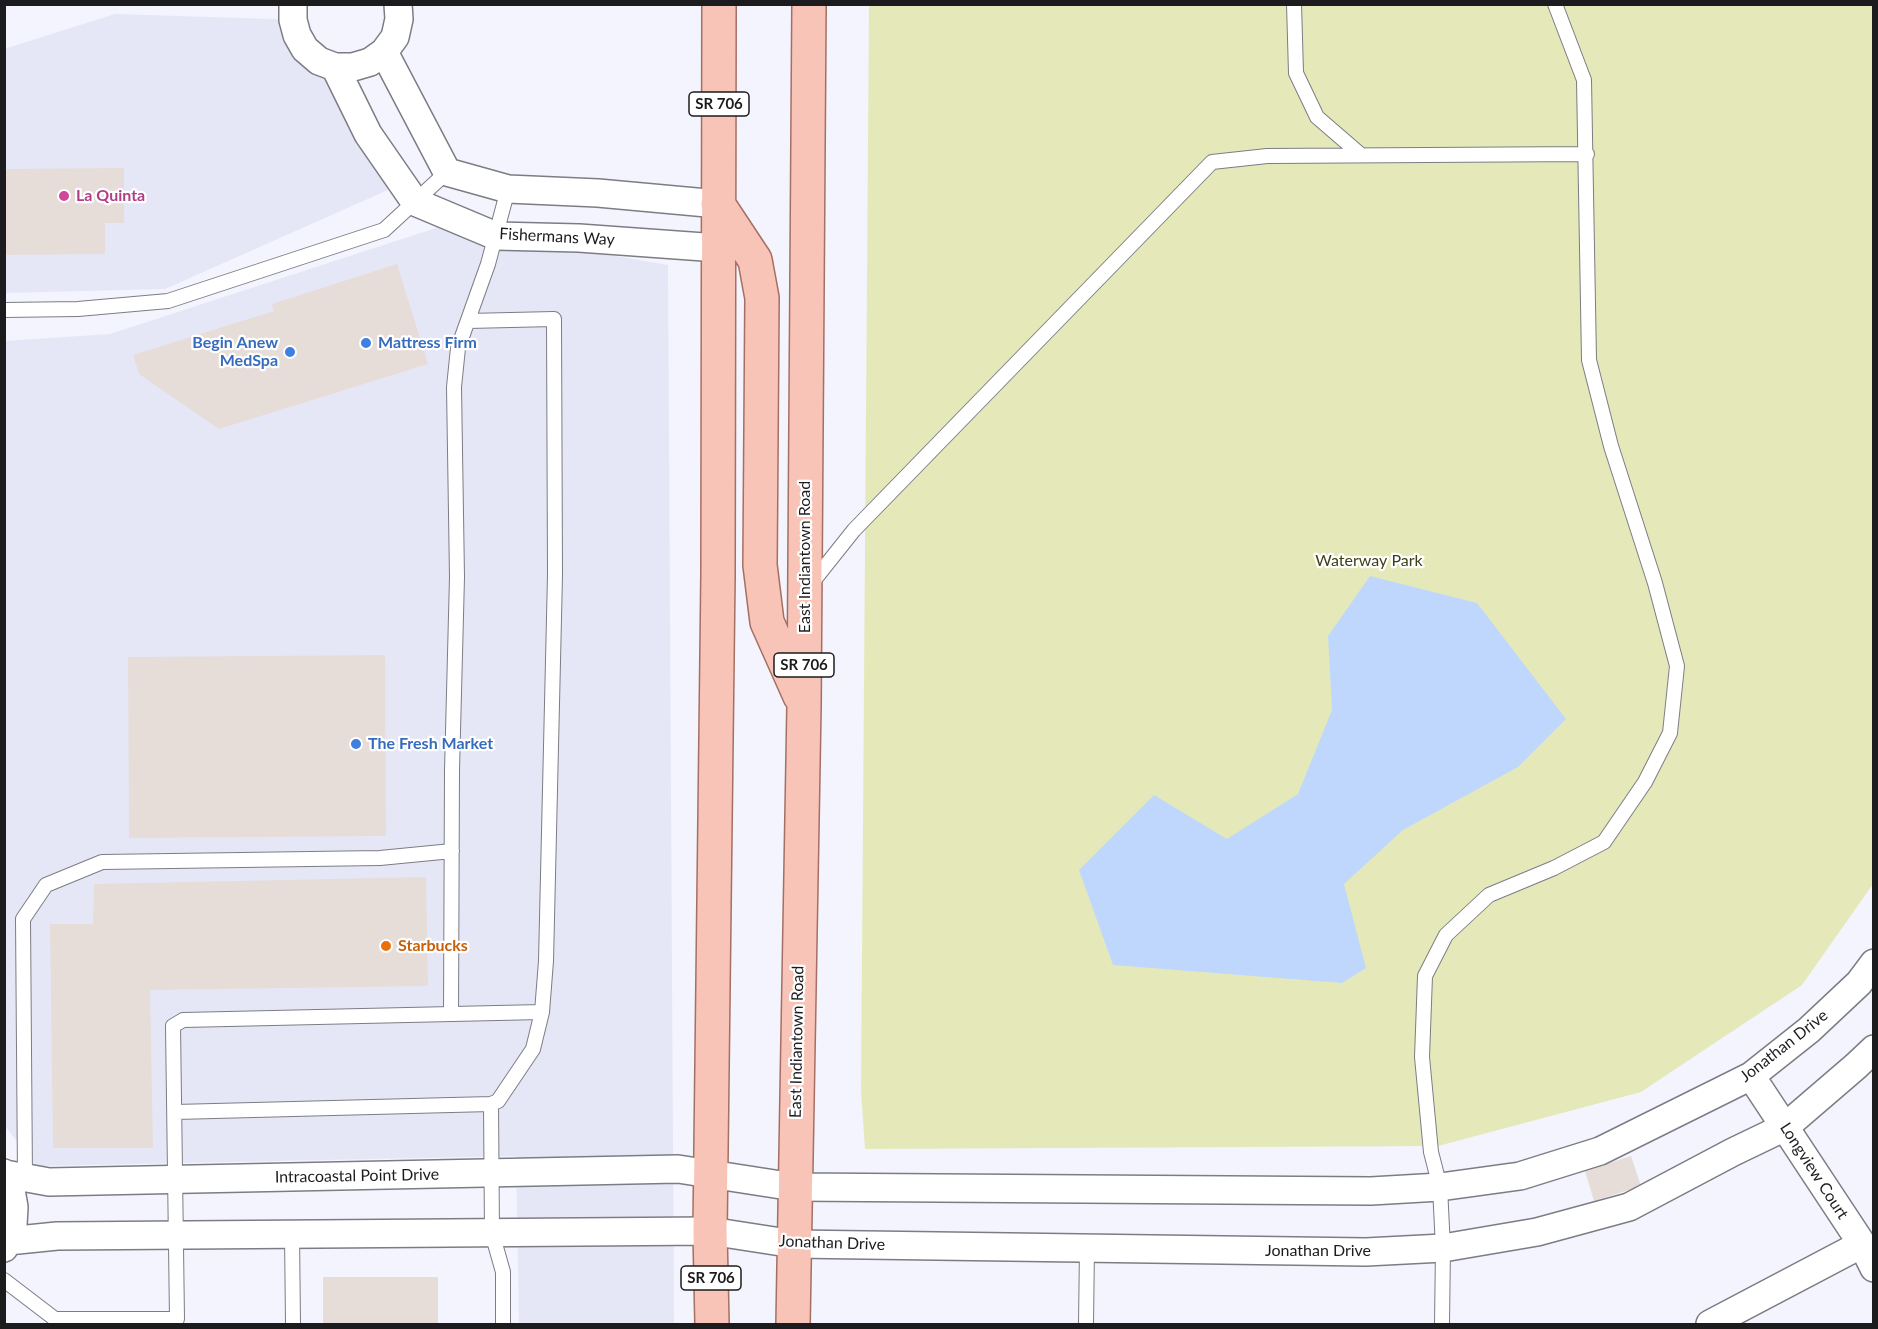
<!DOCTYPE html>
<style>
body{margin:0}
#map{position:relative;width:1878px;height:1329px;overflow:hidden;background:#f3f4fd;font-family:Lato,sans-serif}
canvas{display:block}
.frame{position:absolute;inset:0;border:6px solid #1c1c1f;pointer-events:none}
</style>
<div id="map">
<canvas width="1878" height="1329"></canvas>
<div class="frame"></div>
</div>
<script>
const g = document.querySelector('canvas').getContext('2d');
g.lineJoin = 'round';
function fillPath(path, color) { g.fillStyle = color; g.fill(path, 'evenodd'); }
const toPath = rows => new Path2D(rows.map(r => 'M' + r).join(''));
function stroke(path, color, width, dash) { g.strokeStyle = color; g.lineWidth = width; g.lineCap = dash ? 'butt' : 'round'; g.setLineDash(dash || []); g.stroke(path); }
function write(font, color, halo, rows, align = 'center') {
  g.font = font + ' Lato,sans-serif'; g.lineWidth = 4.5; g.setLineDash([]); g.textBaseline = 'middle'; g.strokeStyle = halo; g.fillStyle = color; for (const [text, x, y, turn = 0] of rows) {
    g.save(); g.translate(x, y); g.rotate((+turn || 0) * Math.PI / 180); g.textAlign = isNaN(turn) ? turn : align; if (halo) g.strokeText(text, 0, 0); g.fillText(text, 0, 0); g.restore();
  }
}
fillPath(toPath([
 [115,14,304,20,388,190,165,289,5,293,4,49],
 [442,226,668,265,674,1324,519,1324,516,1156,36,1166,5,1126,5,341,110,334]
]), '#e5e7f7');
fillPath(toPath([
 [869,5,1873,5,1873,884,1802,985,1641,1092,1438,1146,865,1149,861,1090]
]), '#e5e9ba');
fillPath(toPath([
 [1370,576,1477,603,1566,719,1518,767,1403,830,1344,884,1366,968,1342,983,1113,965,1079,870,1154,795,1227,839,1298,794,1332,710,1328,636]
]), '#bfd7fd');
fillPath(toPath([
 [124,168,124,223,105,223,105,254,4,255,4,169],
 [397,264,428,364,219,429,139,374,133,355,274,311,272,304],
 [385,655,386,836,129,838,128,657],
 [426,877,428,986,150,990,153,1148,53,1148,50,924,93,924,94,884],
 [1631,1156,1641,1186,1594,1201,1585,1171],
 [323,1277,438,1277,438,1324,323,1324]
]), '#e6ddd9');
const lane = toPath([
 [1294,4,1296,73,1317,117,1361,155],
 [4,310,78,309,168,301,384,230,447,172],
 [811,584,854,530,1212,162,1267,156,1587,154],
 [451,1014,452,770,457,577,454,387,458,348,488,264,508,189],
 [491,1104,492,1233,503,1272,503,1324],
 [175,1112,491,1104,498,1101,533,1049,542,1012,546,961,555,575,554,319,468,321],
 [25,1179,23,919,46,885,102,862,380,858,452,851],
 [292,1234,293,1324],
 [4,1280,55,1319,177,1319,173,1026,183,1020,542,1012],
 [1086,1324,1087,1248],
 [1442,1324,1443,1248,1440,1187,1431,1152,1422,1057,1425,976,1446,935,1489,895,1554,868,1604,842,1645,782,1670,733,1677,666,1655,583,1611,446,1589,360,1584,80,1555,4]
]);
const street = toPath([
 [293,4,293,20,297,35,305,49,319,61,335,67,353,67,370,62,384,52,395,37,399,19,398,4],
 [384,52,447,172,508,189,598,193,718,204],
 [335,67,368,134,415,202,496,236,579,238,718,248],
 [1751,1076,1862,1244,1874,1268],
 [4,1173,11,1190,14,1207,13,1225,4,1248],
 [5,1174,49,1182,678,1169,794,1187,1371,1191,1440,1187,1520,1176,1600,1151,1751,1076,1809,1030,1859,983,1874,963],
 [8,1241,57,1236,710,1231,794,1244,1366,1252,1443,1248,1537,1232,1629,1207,1733,1152,1785,1127,1856,1066,1874,1049],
 [1710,1324,1862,1244]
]);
const primary = toPath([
 [718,204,755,260,762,298,760,565,767,622,800,696],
 [712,1324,710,1231,718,575,719,4],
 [793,1324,804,706,809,4]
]);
stroke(lane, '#7c7d84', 16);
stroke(street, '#7c7d84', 30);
stroke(primary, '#a66f63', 36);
stroke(lane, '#fff', 14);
stroke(street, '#fff', 27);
stroke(primary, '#f7c4b7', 33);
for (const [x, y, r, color] of [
 [64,196,6,"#d1479c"],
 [366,343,6,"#3f7fe0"],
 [290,352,6,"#3f7fe0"],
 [356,744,6,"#3f7fe0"],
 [386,946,6,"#e8710a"]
]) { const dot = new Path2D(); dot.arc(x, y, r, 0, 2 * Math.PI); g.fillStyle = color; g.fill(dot); stroke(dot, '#fff', 2); }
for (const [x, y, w] of [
 [719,104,60],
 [804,665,60],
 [711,1278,60]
]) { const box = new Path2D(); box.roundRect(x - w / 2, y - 12, w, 24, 4.5); g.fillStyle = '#fff'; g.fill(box); stroke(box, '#1c1c1f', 1.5); }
write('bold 15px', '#1c1c1f', null, [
 ["SR 706",719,104],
 ["SR 706",804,665],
 ["SR 706",711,1278]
]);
write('bold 16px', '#b23c85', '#fff', [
 ["La Quinta",76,196]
], 'left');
write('16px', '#1c1c1f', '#fff', [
 ["Fishermans Way",557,237,3],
 ["East Indiantown Road",805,557,-90],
 ["East Indiantown Road",797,1042,-89],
 ["Jonathan Drive",1784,1046,-38],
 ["Longview Court",1814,1171,57],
 ["Intracoastal Point Drive",357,1176,-1],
 ["Jonathan Drive",832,1243,2],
 ["Jonathan Drive",1318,1251]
]);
write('bold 16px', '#366cbe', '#fff', [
 ["Begin Anew",278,343,"right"],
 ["MedSpa",278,361,"right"],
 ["Mattress Firm",378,343],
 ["The Fresh Market",368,744]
], 'left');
write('16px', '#3d3f14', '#fff', [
 ["Waterway Park",1369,561]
]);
write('bold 16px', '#c56008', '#fff', [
 ["Starbucks",398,946]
], 'left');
</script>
